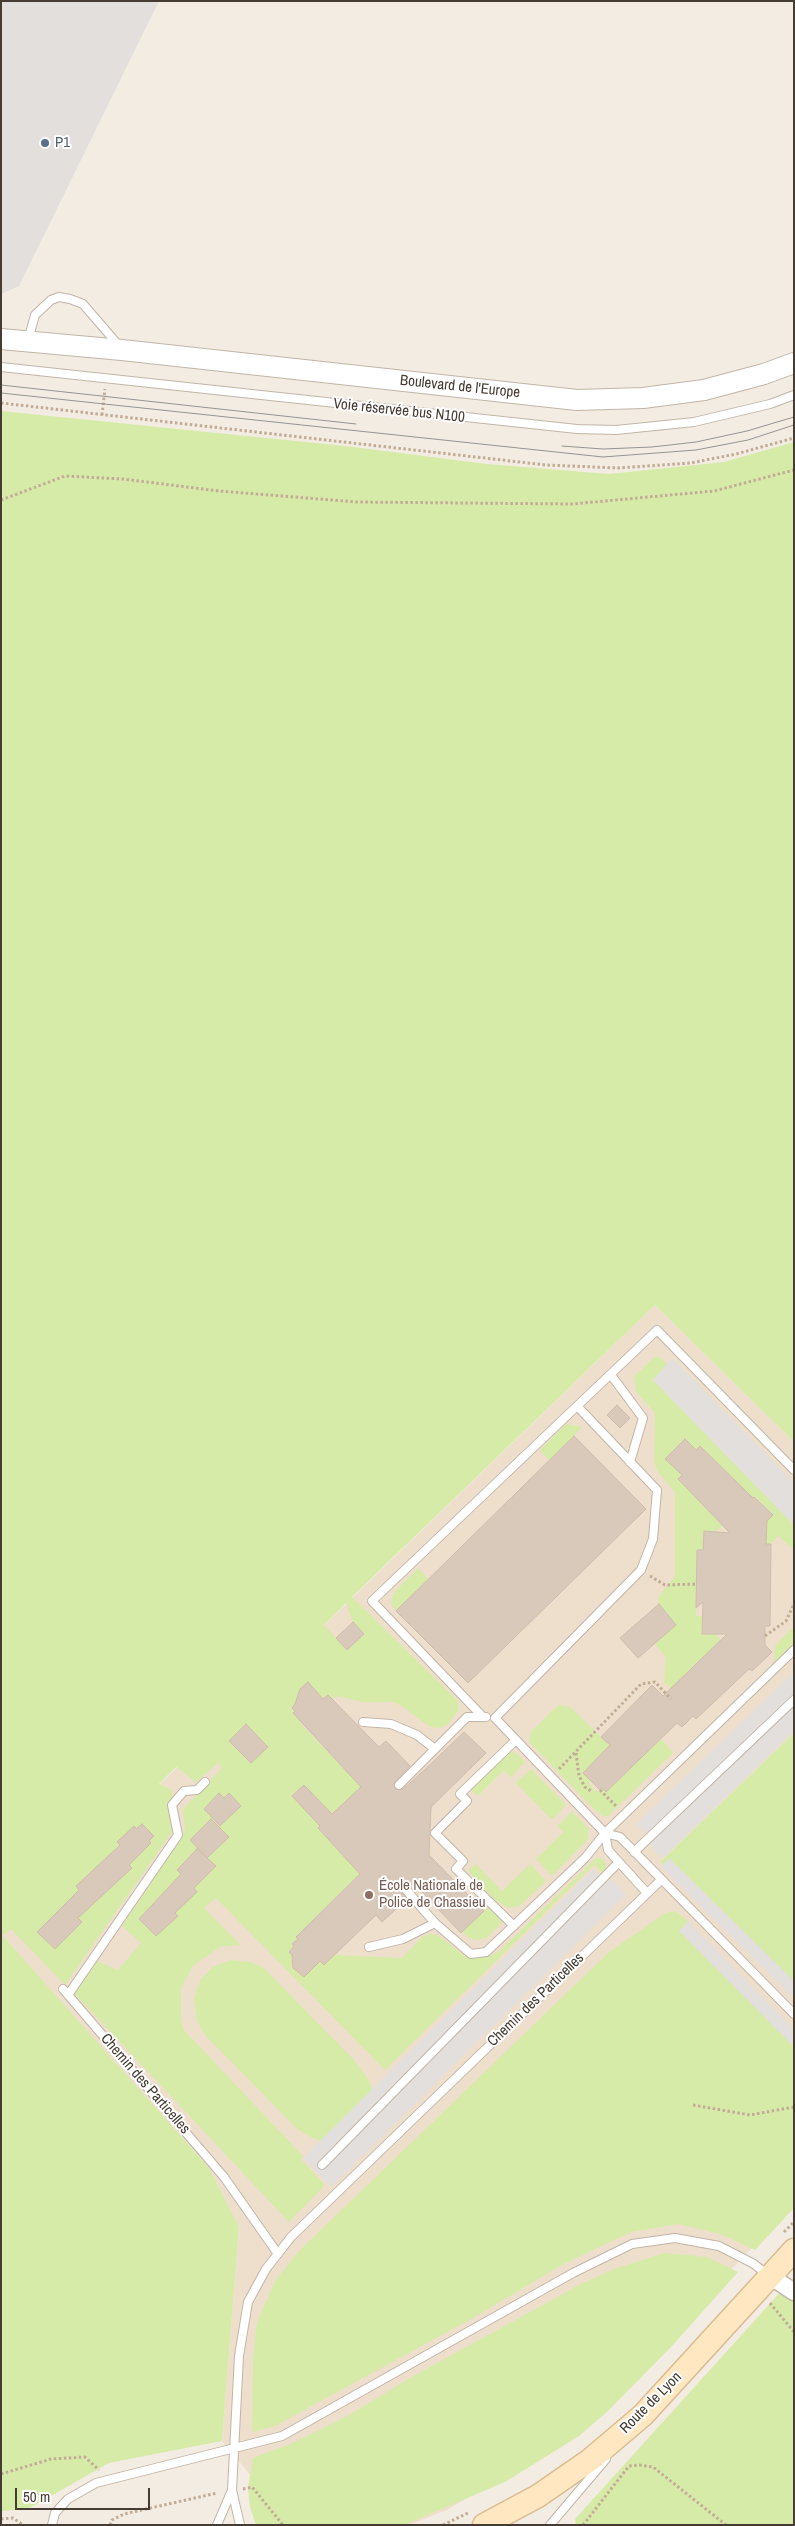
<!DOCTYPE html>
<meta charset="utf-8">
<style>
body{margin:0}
#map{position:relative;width:795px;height:2526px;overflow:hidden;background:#f3ece3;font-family:"Archivo Narrow",sans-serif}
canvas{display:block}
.frame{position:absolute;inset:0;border:2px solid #453c33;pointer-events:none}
.scale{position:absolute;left:15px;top:2488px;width:135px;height:22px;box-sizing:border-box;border:2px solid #453c33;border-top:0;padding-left:6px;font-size:15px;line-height:18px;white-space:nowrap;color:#453c33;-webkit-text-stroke:4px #fff;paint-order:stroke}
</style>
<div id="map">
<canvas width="795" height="2526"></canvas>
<div class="frame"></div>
<div class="scale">50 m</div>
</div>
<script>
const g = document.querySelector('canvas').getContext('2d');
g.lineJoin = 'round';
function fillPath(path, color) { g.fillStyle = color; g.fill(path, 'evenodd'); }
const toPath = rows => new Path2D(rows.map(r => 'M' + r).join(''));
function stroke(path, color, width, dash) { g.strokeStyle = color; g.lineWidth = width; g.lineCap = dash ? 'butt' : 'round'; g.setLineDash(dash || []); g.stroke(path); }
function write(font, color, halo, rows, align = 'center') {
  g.font = font + ' "Archivo Narrow",sans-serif'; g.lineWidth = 4; g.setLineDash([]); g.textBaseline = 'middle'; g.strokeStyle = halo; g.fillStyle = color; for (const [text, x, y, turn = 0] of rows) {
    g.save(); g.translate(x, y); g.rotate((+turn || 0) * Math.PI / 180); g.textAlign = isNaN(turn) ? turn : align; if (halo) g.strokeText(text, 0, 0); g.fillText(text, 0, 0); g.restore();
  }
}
fillPath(toPath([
 [655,1305,794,1442,794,1733,660,1862,794,1997,794,2206,700,2301,580,2430,447,2510,409,2525,292,2525,222,2441,239,2226,3,1936]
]), '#eedfcc');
fillPath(toPath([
 [1,411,345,446,487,464,609,474,724,462,794,442,794,1442,655,1305,352,1597,458,1701,458,1711,447,1725,439,1728,430,1727,402,1706,392,1702,363,1702,336,1696,332,1700,328,1695,323,1699,308,1682,300,1689,297,1698,299,1700,292,1708,302,1721,300,1723,350,1775,373,1775,318,1828,373,1887,348,1885,296,1937,298,1939,292,1944,294,1946,289,1951,296,1959,320,1961,324,1965,335,1955,402,1958,422,1937,430,1933,439,1936,465,1956,477,1958,492,1955,498,1952,596,1858,601,1858,606,1863,606,1868,602,1873,594,1865,385,2070,216,1898,204,1908,241,1945,220,1947,193,1966,181,1988,181,2020,184,2030,303,2156,301,2159,325,2185,289,2222,73,1992,97,1961,118,1970,141,1943,122,1926,180,1840,185,1829,183,1809,222,1768,218,1763,196,1782,176,1767,159,1784,172,1790,172,1832,65,1985,11,1929,3,1936,209,2168,239,2227,222,2441,109,2463,28,2509,1,2511],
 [346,1603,353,1622,364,1634,347,1650,324,1625],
 [656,1356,661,1358,667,1364,653,1380,794,1525,794,1550,778,1536,771,1544,766,1544,767,1521,773,1514,755,1497,753,1498,700,1446,696,1450,678,1479,723,1525,716,1532,704,1531,703,1550,697,1550,696,1616,703,1616,702,1634,715,1634,721,1640,675,1685,673,1691,664,1682,666,1657,655,1644,676,1625,659,1604,658,1598,675,1576,675,1492,658,1472,654,1462,655,1413,636,1391,634,1376],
 [566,1424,582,1427,549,1461,540,1450],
 [418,1568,428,1579,396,1611,391,1603,395,1591],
 [794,1626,794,1643,774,1663,775,1646],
 [558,1705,570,1707,610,1745,583,1773,591,1782,589,1784,597,1792,602,1788,606,1792,661,1739,673,1753,608,1816,603,1816,590,1805,529,1742,531,1732],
 [794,1733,794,1997,660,1862],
 [510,1751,516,1753,525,1762,511,1777,504,1770,478,1796,472,1791,472,1787,506,1753],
 [531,1769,566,1805,552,1820,516,1783],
 [572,1811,588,1828,588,1839,552,1876,536,1859,563,1832,558,1826],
 [476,1864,502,1891,530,1864,546,1881,520,1906,508,1908,495,1900,468,1871],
 [488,1907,499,1917,502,1923,486,1938,477,1940,469,1938,462,1932],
 [675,1911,686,1919,794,2036,794,2208,755,2250,720,2234,679,2224,631,2232,560,2266,473,2318,275,2426,252,2432,253,2357,257,2323,275,2281,299,2251,608,1953,665,1913],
 [231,1960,250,1962,263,1967,355,2061,368,2079,372,2090,320,2141,306,2135,296,2128,205,2035,197,2021,194,1999,200,1980,214,1966],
 [665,2253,707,2257,738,2272,671,2347,608,2411,579,2436,505,2482,404,2525,256,2525,250,2507,248,2488,253,2458,293,2443,351,2414,408,2379,579,2285,616,2268],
 [794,2277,794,2525,576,2525,575,2519]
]), '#d7eba9');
fillPath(toPath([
 [1,1,159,1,19,286,1,294],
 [672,1358,794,1483,794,1525,653,1380],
 [794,1672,794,1731,663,1858,651,1846,645,1832,636,1824],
 [669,1858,794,1981,794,1998,661,1867],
 [593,1869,601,1877,615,1882,626,1894,331,2187,303,2158],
 [688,1921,794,2030,794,2047,679,1931]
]), '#e3dfdc');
const building = toPath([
 [617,1405,630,1418,620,1428,607,1415,617,1405],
 [574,1436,646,1509,468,1683,396,1611,574,1436],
 [685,1439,696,1450,700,1446,753,1498,754,1497,773,1515,767,1521,766,1544,771,1544,770,1626,765,1626,765,1645,772,1652,752,1671,749,1669,696,1719,693,1716,682,1727,677,1723,606,1792,602,1788,600,1790,583,1773,610,1745,601,1737,652,1685,663,1696,727,1634,702,1634,703,1602,696,1608,697,1550,703,1550,704,1531,730,1533,678,1479,682,1475,665,1459,685,1439],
 [659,1604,676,1625,638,1658,620,1638,659,1604],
 [353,1622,364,1634,347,1650,336,1638,353,1622],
 [308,1682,323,1699,328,1695,379,1747,386,1741,410,1766,394,1783,397,1790,403,1789,418,1776,464,1732,486,1753,431,1807,429,1855,484,1911,461,1933,419,1889,415,1892,409,1886,405,1886,401,1892,407,1899,382,1922,376,1915,324,1965,320,1961,304,1977,293,1968,292,1955,289,1952,294,1946,292,1944,298,1939,296,1937,360,1874,318,1828,320,1826,292,1796,304,1785,332,1814,361,1787,293,1713,295,1711,292,1708,295,1704,300,1689,308,1682],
 [246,1724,268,1747,251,1763,229,1741,246,1724],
 [219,1793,224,1798,229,1793,241,1806,220,1826,204,1809,219,1793],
 [211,1819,229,1837,207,1858,190,1840,211,1819],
 [142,1824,154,1836,149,1841,151,1843,129,1865,132,1868,78,1918,82,1922,55,1949,37,1932,79,1890,76,1886,120,1845,117,1842,134,1826,136,1829,142,1824],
 [197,1849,216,1866,194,1888,197,1892,175,1913,178,1916,156,1936,139,1919,181,1874,177,1870,197,1849]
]);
fillPath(building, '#d9c9bb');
stroke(building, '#d1bcab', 1);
const service = toPath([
 [28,340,35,315,51,300,59,297,70,299,83,304,120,347],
 [1,367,577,429,616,430,694,422,770,404,794,395],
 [611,1375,643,1418,630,1462],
 [578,1407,657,1490,653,1539,641,1570,495,1718,605,1833,608,1850,647,1893],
 [483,1717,372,1601,657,1330,794,1470],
 [363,1722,391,1724,417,1735,435,1749],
 [399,1785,467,1717,486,1717],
 [605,1833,620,1837,794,2014],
 [634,1852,794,1700],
 [407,1891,435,1923],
 [514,1926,456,1869,463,1861,435,1833,467,1801,460,1794,516,1740],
 [369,1947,403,1939,435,1923,471,1954,486,1952,585,1858,605,1833,794,1650],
 [63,1989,224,2177,278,2254],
 [68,1995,178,1835,172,1805,184,1791,197,1790,205,1782],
 [322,2165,619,1862],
 [52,2525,55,2513,68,2499,96,2483,282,2436,573,2273,632,2244,675,2238,719,2246,754,2264,769,2276],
 [217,2525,232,2490],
 [240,2525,232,2490,239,2356,248,2302,266,2269,291,2237,661,1880],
 [550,2525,606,2459]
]);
const minor = toPath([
 [770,2276,794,2292]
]);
const tertiary = toPath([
 [1,339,122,350,577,400,643,398,704,390,764,374,794,363]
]);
const secondary = toPath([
 [484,2525,538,2496,590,2460,643,2415,794,2250]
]);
stroke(service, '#c2b5a8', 10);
stroke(minor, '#c2b5a8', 19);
stroke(tertiary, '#c2b5a8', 22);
stroke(secondary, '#dabc91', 25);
stroke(toPath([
 [1,403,546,465,618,468,691,463,736,454,794,438],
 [102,415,105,389],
 [1,500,65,476,123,479,219,491,357,502,572,504,714,491,794,470],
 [650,1576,665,1585,697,1584],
 [765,1636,786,1621,794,1604],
 [576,1753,579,1776,585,1787,591,1791],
 [559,1769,641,1684,655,1682,671,1699],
 [600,1790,617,1807],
 [693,2105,750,2115,794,2107],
 [784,2232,794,2222],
 [770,2303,794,2332],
 [1,2474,51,2459,85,2457,99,2470],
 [243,2489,252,2487,283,2525],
 [1,2519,13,2518,23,2525],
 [110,2525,112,2520,124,2514,217,2493],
 [443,2525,468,2513],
 [583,2525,629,2466,639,2465,653,2467,726,2525]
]), '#c2ac96', 3, [2.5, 2.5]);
stroke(service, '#fff', 8);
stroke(minor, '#fff', 16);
stroke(tertiary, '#fff', 20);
stroke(secondary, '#ffe7c2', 22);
stroke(toPath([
 [1,385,356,424],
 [1,393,603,457,696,450,748,440,794,425],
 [562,446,603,449,652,447,696,442,747,431,794,417]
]), '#949494', 1);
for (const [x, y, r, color] of [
 [45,143,5,"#5c6f8a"],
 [369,1895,5,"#8d6e63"]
]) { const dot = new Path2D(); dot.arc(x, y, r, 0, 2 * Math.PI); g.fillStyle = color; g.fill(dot); stroke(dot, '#fff', 2); }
write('15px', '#4e5e75', '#fff', [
 ["P1",55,143]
], 'left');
write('15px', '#453c33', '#fff', [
 ["Boulevard de l'Europe",460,387,6],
 ["Voie réservée bus N100",399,411,6],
 ["Chemin des Particelles",536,2000,-44],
 ["Chemin des Particelles",145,2084,49],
 ["Route de Lyon",651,2403,-45]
]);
write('15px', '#785e54', '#fff', [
 ["École Nationale de",379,1886],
 ["Police de Chassieu",379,1903]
], 'left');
</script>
